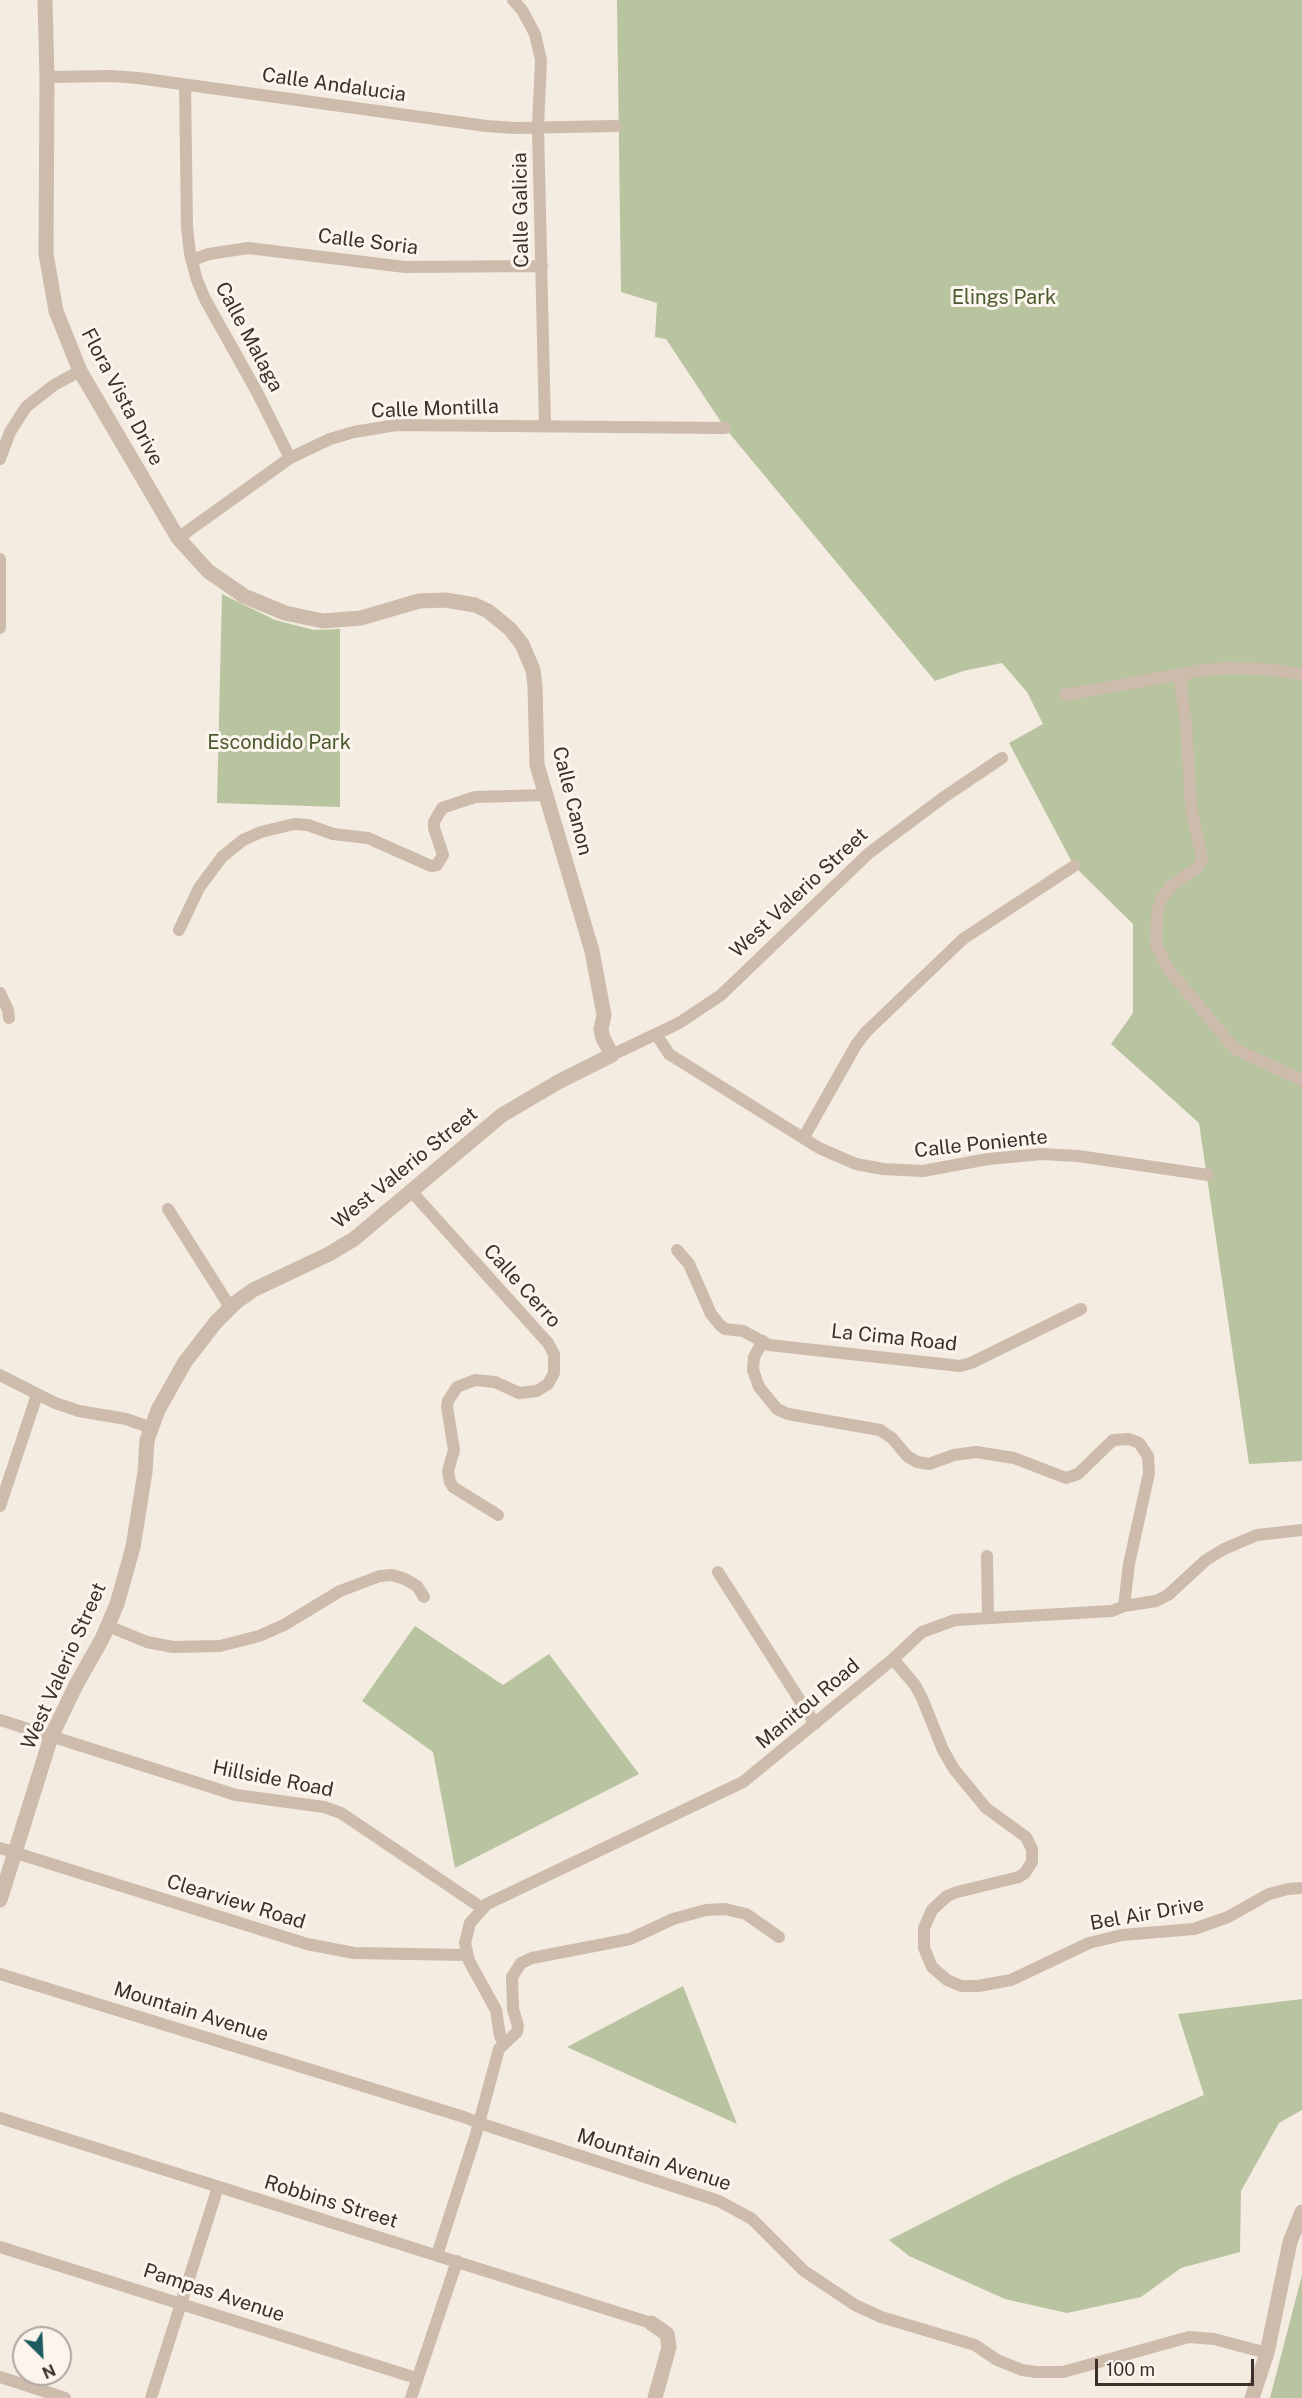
<!DOCTYPE html>
<style>
body{margin:0}
#map{position:relative;width:1302px;height:2398px;overflow:hidden;background:#f4ebe1;font-family:"Public Sans",sans-serif}
canvas{display:block}
.north{position:absolute;left:12px;top:2326px;width:60px;height:60px;box-sizing:border-box;background:#fbf5ee;border:2px solid #aea6a0;border-radius:50%;rotate:156deg;font-size:16px;font-weight:700;line-height:24px;text-align:center;color:#3b302b}
.north::after{content:'';display:block;margin:auto;width:21px;height:27px;background:#1f5a5e;clip-path:polygon(50% 0,100% 100%,50% 72%,0 100%)}
.scale{position:absolute;left:1095px;top:2359px;width:159px;height:27px;box-sizing:border-box;border:3px solid #3b302b;border-top:0;padding-left:8px;font-size:18px;line-height:21px;white-space:nowrap;color:#3b302b;-webkit-text-stroke:4px #fbf5ee;paint-order:stroke}
</style>
<div id="map">
<canvas width="1302" height="2398"></canvas>
<div class="north">N</div>
<div class="scale">100 m</div>
</div>
<script>
const g = document.querySelector('canvas').getContext('2d');
g.lineJoin = 'round';
function fillPath(path, color) { g.fillStyle = color; g.fill(path, 'evenodd'); }
const toPath = rows => new Path2D(rows.map(r => 'M' + r).join(''));
function stroke(path, color, width, dash) { g.strokeStyle = color; g.lineWidth = width; g.lineCap = dash ? 'butt' : 'round'; g.setLineDash(dash || []); g.stroke(path); }
function write(font, color, halo, rows, align = 'center') {
  g.font = font + ' "Public Sans",sans-serif'; g.lineWidth = 6; g.setLineDash([]); g.textBaseline = 'middle'; g.strokeStyle = halo; g.fillStyle = color; for (const [text, x, y, turn = 0] of rows) {
    g.save(); g.translate(x, y); g.rotate((+turn || 0) * Math.PI / 180); g.textAlign = isNaN(turn) ? turn : align; if (halo) g.strokeText(text, 0, 0); g.fillText(text, 0, 0); g.restore();
  }
}
fillPath(toPath([
 [617,0,1302,0,1302,1461,1249,1464,1199,1123,1111,1044,1133,1013,1133,924,1074,866,1009,743,1043,724,1027,692,1002,663,963,671,935,681,725,428,666,339,655,337,657,303,621,292],
 [222,594,275,620,314,630,340,629,340,807,217,803],
 [415,1626,503,1685,549,1654,639,1774,455,1868,433,1752,362,1701],
 [683,1986,737,2124,567,2047],
 [1302,1999,1302,2110,1279,2123,1241,2191,1240,2252,1181,2268,1141,2297,1067,2313,1005,2299,909,2256,889,2240,1013,2177,1204,2095,1178,2014],
 [1302,2275,1302,2398,1270,2398]
]), '#b8c4a0');
stroke(toPath([
 [513,0,522,10,535,34,541,60,538,127,545,426],
 [47,77,112,76,138,78,486,126,515,128,616,126],
 [185,85,187,227,190,254,197,280,205,299,257,392,290,458],
 [192,260,209,254,248,248,405,267,542,266],
 [0,459,10,432,26,407,54,385,80,371],
 [178,538,290,458,330,439,354,432,396,425,725,428],
 [0,559,0,628],
 [1302,674,1263,669,1228,668,1194,671,1187,673,1180,682,1186,722,1191,807,1202,859,1198,867,1172,885,1161,899,1157,914,1156,945,1168,969,1235,1049,1302,1080],
 [1065,695,1187,673],
 [179,930,199,888,222,857,243,840,261,832,294,824,308,825,333,834,368,838,431,866,437,865,443,855,434,828,434,822,442,808,475,797,545,795],
 [0,993,8,1010,9,1018],
 [656,1034,669,1054,819,1148,856,1164,883,1169,923,1171,988,1159,1042,1154,1078,1156,1208,1175],
 [612,1055,679,1023,721,995,869,853,944,797,1002,758],
 [804,1137,856,1045,866,1032,963,939,1074,866],
 [411,1191,548,1343,554,1354,554,1373,548,1384,537,1391,519,1393,495,1382,475,1380,457,1387,448,1401,447,1407,454,1450,448,1471,450,1482,453,1487,498,1515],
 [168,1209,230,1307],
 [677,1250,689,1264,711,1314,720,1325,725,1329,743,1331,769,1345,960,1366,971,1363,1081,1309],
 [763,1341,754,1357,753,1370,759,1387,777,1409,788,1414,880,1430,892,1438,907,1456,917,1462,929,1464,954,1455,976,1452,1014,1458,1066,1478,1078,1474,1113,1440,1129,1439,1139,1443,1148,1456,1149,1473,1129,1564,1124,1606],
 [0,1375,55,1403,79,1411,126,1419,152,1428],
 [0,1506,37,1395],
 [987,1556,988,1617],
 [718,1572,815,1724],
 [108,1626,147,1642,173,1647,220,1646,259,1636,284,1625,340,1591,380,1576,392,1575,405,1579,417,1586,424,1597],
 [893,1659,915,1685,922,1698,943,1750,954,1769,986,1808,1026,1837,1032,1849,1032,1862,1025,1873,1019,1877,957,1892,947,1896,932,1910,924,1928,924,1948,932,1967,947,1980,961,1986,978,1986,1011,1980,1089,1943,1122,1935,1194,1929,1228,1917,1269,1894,1288,1889,1302,1888],
 [0,1720,236,1795,324,1807,341,1813,482,1908],
 [0,1848,307,1944,354,1953,467,1955],
 [0,1974,464,2117,479,2123,719,2201,752,2219,804,2271,855,2305,881,2317,975,2345,997,2360,1022,2370,1036,2372,1063,2372,1189,2337,1214,2339,1267,2353],
 [504,2044,500,2036,496,2010,469,1961,465,1943,470,1923,487,1904,743,1782,893,1659,922,1632,955,1620,1112,1611,1124,1606,1156,1601,1168,1595,1206,1560,1224,1549,1257,1535,1302,1530],
 [0,2118,651,2323],
 [0,2247,416,2378],
 [437,2255,476,2134,499,2049,517,2032,518,2026,513,2009,512,1977,521,1963,532,1958,630,1939,673,1919,706,1910,725,1909,746,1914,779,1937],
 [0,2377,65,2398],
 [151,2398,218,2187],
 [411,2398,457,2261]
]), '#cdbbac', 12);
stroke(toPath([
 [0,1900,51,1737,76,1685,102,1639,117,1604,133,1547,145,1472,147,1440,158,1410,185,1362,216,1322,235,1303,253,1290,329,1254,354,1239,502,1115,560,1081,612,1055,603,1038,601,1029,604,1015,592,951,537,765,535,686,533,670,522,644,510,629,488,611,475,605,445,600,419,601,361,618,323,621,285,613,244,596,208,571,178,538,80,371,56,311,46,254,47,77,45,0],
 [651,2323,667,2334,669,2347,655,2398],
 [1252,2398,1267,2353,1290,2242,1302,2212]
]), '#cdbbac', 15);
write('20px', '#3b302b', '#fbf5ee', [
 ["Calle Andalucia",334,85,8],
 ["Calle Galicia",521,210,-91],
 ["Calle Soria",368,242,7],
 ["Calle Malaga",249,337,62],
 ["Flora Vista Drive",122,397,62],
 ["Calle Montilla",435,409,-2],
 ["Calle Canon",572,801,76],
 ["West Valerio Street",799,893,-43],
 ["Calle Poniente",981,1144,-6],
 ["West Valerio Street",405,1168,-39],
 ["Calle Cerro",522,1286,48],
 ["La Cima Road",894,1338,6],
 ["West Valerio Street",64,1666,-66],
 ["Manitou Road",808,1704,-40],
 ["Hillside Road",273,1779,11],
 ["Clearview Road",236,1902,17],
 ["Bel Air Drive",1147,1914,-10],
 ["Mountain Avenue",191,2012,17],
 ["Mountain Avenue",654,2160,18],
 ["Robbins Street",331,2202,17],
 ["Pampas Avenue",214,2293,18]
]);
write('20px', '#4a5a2e', '#fbf5ee', [
 ["Elings Park",1004,298],
 ["Escondido Park",279,743]
]);
</script>
